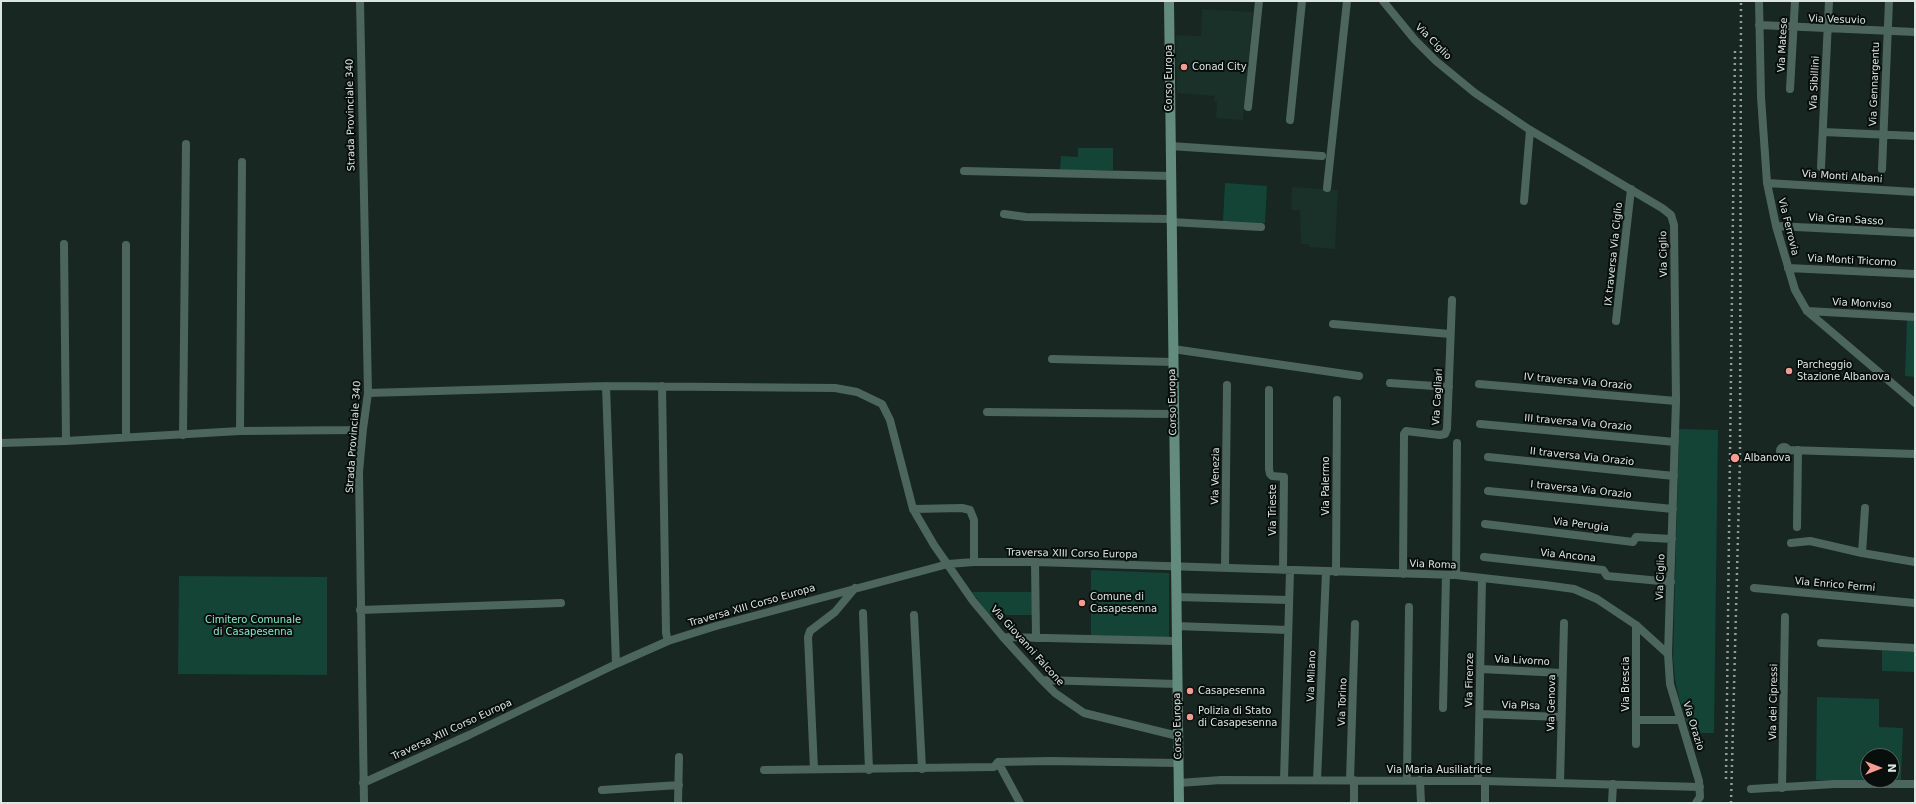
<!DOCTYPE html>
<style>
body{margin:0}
#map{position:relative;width:1916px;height:804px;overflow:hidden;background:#182721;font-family:"DejaVu Sans",sans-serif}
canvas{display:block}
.frame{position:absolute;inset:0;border:2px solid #dbe5e1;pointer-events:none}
.north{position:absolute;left:1860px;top:748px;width:40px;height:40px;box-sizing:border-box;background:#080e0c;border:1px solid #5c6461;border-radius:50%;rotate:90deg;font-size:11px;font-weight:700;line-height:16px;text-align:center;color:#dbe5e1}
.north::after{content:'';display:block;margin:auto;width:14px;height:18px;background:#f59c92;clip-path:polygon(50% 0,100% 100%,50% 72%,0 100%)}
</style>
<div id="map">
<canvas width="1916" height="804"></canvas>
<div class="frame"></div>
<div class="north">N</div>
</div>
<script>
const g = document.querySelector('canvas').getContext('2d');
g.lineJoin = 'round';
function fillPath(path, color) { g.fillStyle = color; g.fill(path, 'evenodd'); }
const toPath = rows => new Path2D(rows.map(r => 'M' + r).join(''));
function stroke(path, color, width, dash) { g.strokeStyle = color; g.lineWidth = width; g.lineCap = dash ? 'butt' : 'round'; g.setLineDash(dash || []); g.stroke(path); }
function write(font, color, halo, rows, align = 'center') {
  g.font = font + ' "DejaVu Sans",sans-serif'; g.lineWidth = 4; g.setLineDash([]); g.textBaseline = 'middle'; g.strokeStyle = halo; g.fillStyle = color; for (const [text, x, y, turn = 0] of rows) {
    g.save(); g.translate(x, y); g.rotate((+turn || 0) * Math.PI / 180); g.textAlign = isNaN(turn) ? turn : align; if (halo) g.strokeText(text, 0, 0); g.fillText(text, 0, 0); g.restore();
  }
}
fillPath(toPath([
 [1202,9,1253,12,1243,120,1216,118,1217,102,1214,102,1215,96,1177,93,1176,35,1201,36],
 [1292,187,1338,190,1335,249,1309,247,1309,244,1301,244,1300,210,1291,210]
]), '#193129');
fillPath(toPath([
 [1078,148,1113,148,1113,170,1060,170,1061,156,1078,157],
 [1225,183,1267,186,1265,223,1223,221],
 [1907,319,1915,319,1915,377,1905,376],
 [1679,429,1718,430,1714,733,1690,733,1679,698,1675,679,1673,658],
 [1091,570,1169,573,1169,638,1091,635],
 [179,576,327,577,327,675,178,674],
 [972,592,1032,592,1032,615,989,615],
 [1882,650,1915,652,1915,672,1882,671],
 [1817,697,1879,699,1879,727,1903,728,1901,780,1892,780,1892,756,1868,756,1868,780,1816,780]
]), '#134436');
stroke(toPath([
 [360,1,368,393,363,429,359,472,364,803],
 [1383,1,1415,40,1436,61,1475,93,1530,130,1662,208,1671,215,1674,225,1676,401,1668,654,1670,684,1699,781,1700,797,1696,803],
 [1759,1,1761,97,1767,183,1776,226,1795,290,1807,311,1915,403],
 [1759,25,1915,32],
 [1790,89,1795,1],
 [1248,107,1259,1],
 [1290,120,1302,1],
 [1823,132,1915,136],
 [1170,146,1322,156],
 [1821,167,1829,1],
 [1882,169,1889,1],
 [964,171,1170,176],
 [1767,183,1915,192],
 [1327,188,1347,1],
 [1524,201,1530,130],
 [1004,214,1026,217,1171,219],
 [1171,222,1261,227],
 [1776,226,1915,233],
 [64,244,66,441],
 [126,245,126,437],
 [1788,268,1915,274],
 [1807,311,1915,317],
 [1616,321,1631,189],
 [1333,324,1450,334],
 [1173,349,1359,376],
 [1052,359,1173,362],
 [1390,383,1449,387],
 [1479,384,1676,401],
 [606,386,616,664],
 [662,386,666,633,668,641],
 [1269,390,1269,469,1270,474,1272,476,1284,477,1283,570],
 [368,393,606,386,835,388,857,392,882,404,890,420,913,509,934,545,973,601,1003,637,1042,680,1055,693,1084,713,1178,736],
 [987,412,1173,414],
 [1480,424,1675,442],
 [240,431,242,162],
 [183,435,186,144],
 [1,443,66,441,240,431,358,430,363,429],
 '1780 451a4 4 0 1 1 8 0a4 4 0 1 1-8 0Z',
 [1788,450,1915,454],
 [1488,457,1674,476],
 [1488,491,1673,509],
 [913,509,962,508,970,510,974,520,974,562],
 [1485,524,1633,542,1636,537,1672,539],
 [1797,527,1798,450],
 [1791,543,1810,541,1862,553,1915,562],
 [1862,553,1865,508],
 [1484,557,1603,570,1607,576,1671,582],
 [1035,562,1036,638],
 [1225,568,1227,385],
 [1336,572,1337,400],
 [1403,574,1404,434,1406,431,1440,435,1445,434,1447,429,1452,300],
 [1456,575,1457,443],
 [1754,588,1915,603],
 [1176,597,1289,600],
 [360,610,561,603],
 [863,613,869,770],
 [914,615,922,769],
 [1176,626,1288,630],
 [1003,637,1176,641],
 [1821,643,1915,648],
 [1481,669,1562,673],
 [1042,680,1177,684],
 [1443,708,1446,575],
 [1480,714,1561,717],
 [1636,720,1681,720],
 [1636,744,1636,625],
 [998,762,1020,803],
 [814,769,808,637,810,631,835,612,855,588],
 [764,770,994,767,998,762,1050,761,1178,763],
 [1284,780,1290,571],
 [1317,780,1326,572],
 [1350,780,1355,624],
 [1354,780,1354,803],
 [1407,780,1409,607],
 [1420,780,1421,803],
 [1478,781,1482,579],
 [1485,781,1485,803],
 [363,783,469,735,616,664,668,641,716,626,948,564,974,562,1035,562,1456,575,1545,585,1574,589,1597,599,1636,625,1668,654],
 [1179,783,1221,780,1485,781,1700,787],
 [1560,783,1564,623],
 [1782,788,1785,617],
 [1751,789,1834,784,1915,784],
 [602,790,679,785],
 [678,803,679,757],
 [1612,803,1613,784]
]), '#4d665d', 8);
stroke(toPath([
 [1169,1,1179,803]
]), '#648c7e', 10);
stroke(toPath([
 [1726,779,1735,51],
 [1731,803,1740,458,1741,1]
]), '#919d98', 2.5, [2, 4]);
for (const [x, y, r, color] of [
 [1184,67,4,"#f59c92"],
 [1789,371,4,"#f59c92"],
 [1735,458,5,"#f59c92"],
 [1082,603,4,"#f59c92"],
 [1190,691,4,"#f59c92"],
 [1190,717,4,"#f59c92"]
]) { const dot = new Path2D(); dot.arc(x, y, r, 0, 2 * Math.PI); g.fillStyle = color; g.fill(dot); stroke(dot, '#080e0c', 1.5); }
write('10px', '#dbe5e1', '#080e0c', [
 ["Via Vesuvio",1837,20,2],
 ["Via Ciglio",1433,42,45],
 ["Via Matese",1783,45,-87],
 ["Corso Europa",1169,78,-90],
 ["Via Sibillini",1815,83,-87],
 ["Via Gennargentu",1875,84,-88],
 ["Strada Provinciale 340",351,115,-91],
 ["Via Monti Albani",1842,177,4],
 ["Via Gran Sasso",1846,220,3],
 ["Via Ferrovia",1788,227,76],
 ["IX traversa Via Ciglio",1614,254,-84],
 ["Via Ciglio",1664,254,-91],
 ["Via Monti Tricorno",1852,261,3],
 ["Via Monviso",1862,304,3],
 ["IV traversa Via Orazio",1578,382,5],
 ["Via Cagliari",1438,397,-87],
 ["Corso Europa",1173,402,-91],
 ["III traversa Via Orazio",1578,423,5],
 ["Strada Provinciale 340",354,437,-86],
 ["II traversa Via Orazio",1582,457,6],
 ["Via Venezia",1216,476,-89],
 ["Via Palermo",1326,486,-90],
 ["I traversa Via Orazio",1581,490,6],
 ["Via Trieste",1273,510,-90],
 ["Via Perugia",1581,525,7],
 ["Traversa XIII Corso Europa",1072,554,1],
 ["Via Ancona",1568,556,6],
 ["Via Roma",1433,565,2],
 ["Via Ciglio",1661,577,-88],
 ["Via Enrico Fermi",1835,585,5],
 ["Traversa XIII Corso Europa",752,606,-16],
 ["Via Giovanni Falcone",1027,646,48],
 ["Via Livorno",1522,661,3],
 ["Via Milano",1312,676,-88],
 ["Via Firenze",1470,680,-89],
 ["Via Brescia",1626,684,-90],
 ["Via Torino",1343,702,-88],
 ["Via dei Cipressi",1774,702,-89],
 ["Via Genova",1552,703,-89],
 ["Via Pisa",1521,706,2],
 ["Corso Europa",1178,726,-91],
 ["Via Orazio",1693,726,73],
 ["Traversa XIII Corso Europa",452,730,-25],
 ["Via Maria Ausiliatrice",1439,770]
]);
write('10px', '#dbe5e1', '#080e0c', [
 ["Conad City",1192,67],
 ["Parcheggio",1797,365],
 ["Stazione Albanova",1797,377],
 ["Albanova",1744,458],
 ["Comune di",1090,597],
 ["Casapesenna",1090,609],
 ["Casapesenna",1198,691],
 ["Polizia di Stato",1198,711],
 ["di Casapesenna",1198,723]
], 'left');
write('10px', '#88e8c8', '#080e0c', [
 ["Cimitero Comunale",253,620],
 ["di Casapesenna",253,632]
]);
</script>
